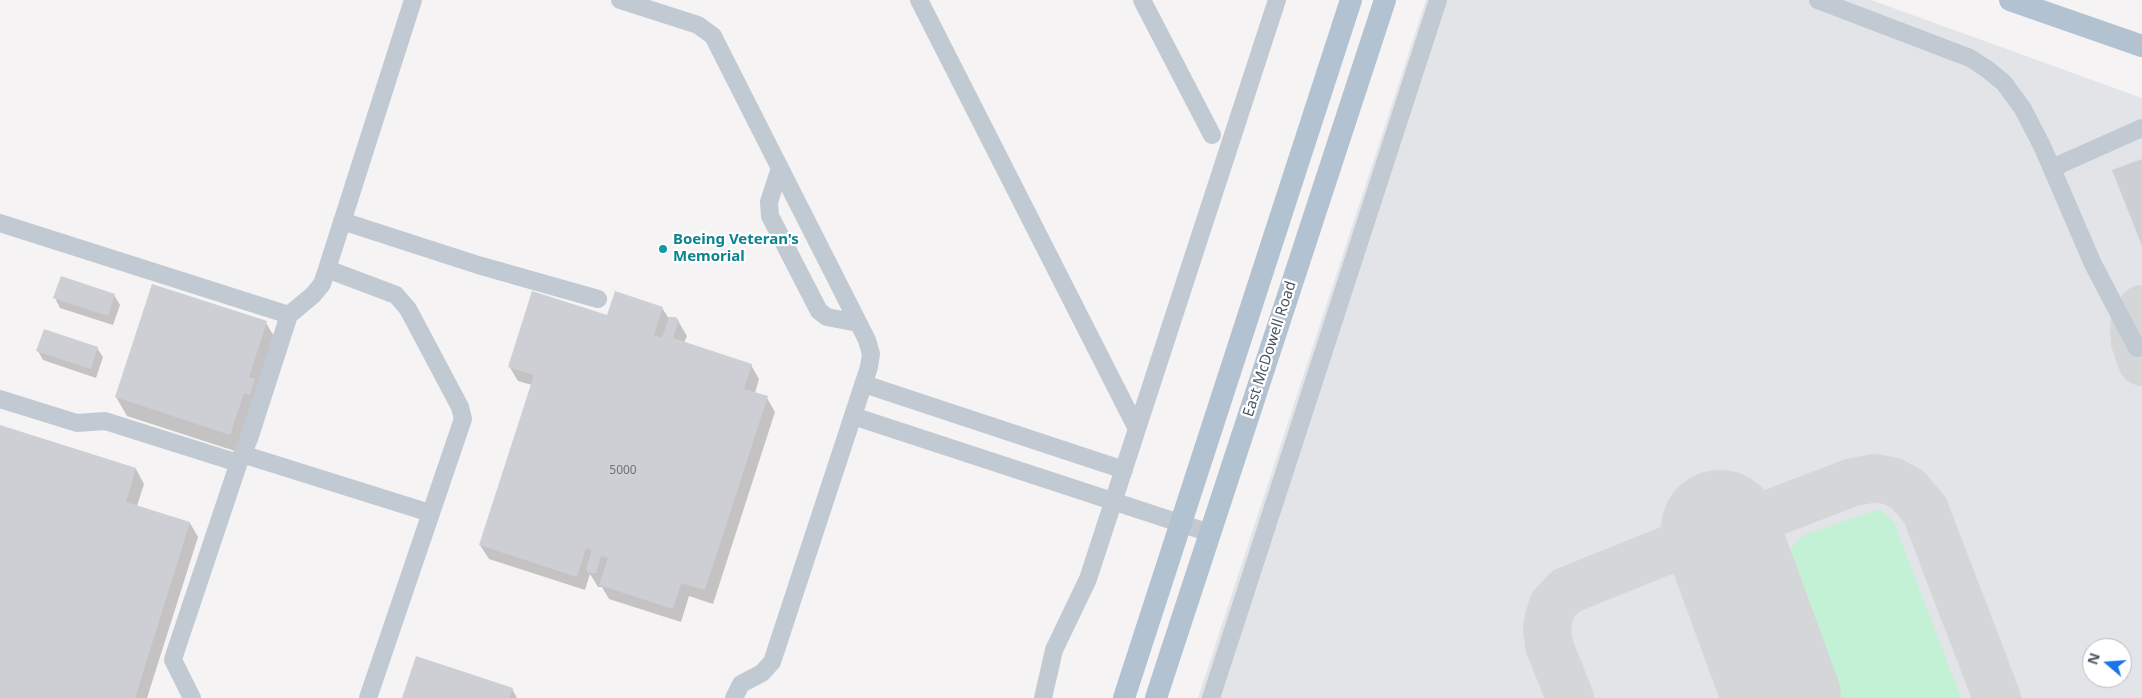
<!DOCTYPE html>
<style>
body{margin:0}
#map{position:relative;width:2142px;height:698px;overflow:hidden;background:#f5f3f3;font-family:"Noto Sans",sans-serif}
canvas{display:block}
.north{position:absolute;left:2082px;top:638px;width:50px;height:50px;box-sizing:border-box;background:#fff;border:1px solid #b7bbc0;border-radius:50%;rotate:288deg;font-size:14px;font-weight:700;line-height:20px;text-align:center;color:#4a5661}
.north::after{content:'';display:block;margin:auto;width:18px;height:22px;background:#1a73e8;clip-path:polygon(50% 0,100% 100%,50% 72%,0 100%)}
</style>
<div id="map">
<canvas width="2142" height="698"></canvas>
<div class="north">N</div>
</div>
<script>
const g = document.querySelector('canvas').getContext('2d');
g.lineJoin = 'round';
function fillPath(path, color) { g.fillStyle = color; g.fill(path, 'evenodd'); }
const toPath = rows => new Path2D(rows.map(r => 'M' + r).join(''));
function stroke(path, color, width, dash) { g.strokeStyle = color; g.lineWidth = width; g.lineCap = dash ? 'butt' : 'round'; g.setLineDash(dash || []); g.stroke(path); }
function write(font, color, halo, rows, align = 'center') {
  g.font = font + ' "Noto Sans",sans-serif'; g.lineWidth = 4.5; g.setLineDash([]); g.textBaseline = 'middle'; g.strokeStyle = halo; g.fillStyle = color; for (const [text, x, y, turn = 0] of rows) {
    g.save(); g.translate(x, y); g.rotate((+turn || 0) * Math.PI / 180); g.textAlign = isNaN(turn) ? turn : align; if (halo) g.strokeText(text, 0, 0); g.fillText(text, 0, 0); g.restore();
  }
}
fillPath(toPath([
 [1426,0,1871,0,2142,98,2142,698,1198,698],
 [2092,648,2122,648,2122,678,2092,678]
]), '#e2e4e7');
fillPath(toPath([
 [1880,509,1893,521,1896,528,1961,698,1839,698,1788,565,1788,557,1794,544,1804,535]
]), '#c3f1d5');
fillPath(toPath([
 [114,295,120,305,113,325,60,308,55,298],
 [662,308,670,320,678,321,687,336,684,343,751,365,759,379,755,393,767,398,775,412,713,604,689,596,681,622,609,599,602,587,598,587,590,574,585,590,489,559,480,545,532,385,518,381,509,366,608,316],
 [266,323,277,341,241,453,127,416,116,397],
 [97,348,103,357,96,378,43,360,38,351],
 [0,426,136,469,144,484,137,506,190,523,198,537,147,698,0,698],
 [512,689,517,698,403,698]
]), '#0003');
stroke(toPath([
 [2142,309,2135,320,2134,328,2135,342,2142,362],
 [1570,698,1549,645,1547,628,1549,617,1553,605,1566,591,1720,529,1772,513,1853,482,1876,478,1894,482,1908,490,1925,510,1997,698]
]), '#d5d6d8', 48);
stroke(toPath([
 [1720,529,1782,698]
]), '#d5d6d8', 118);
fillPath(toPath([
 [2142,159,2142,246,2112,170],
 [61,276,115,294,108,316,53,298],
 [152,284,267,321,249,377,255,379,250,395,244,393,230,435,115,397],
 [532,291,607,315,615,291,663,307,654,335,662,338,669,317,676,317,679,321,673,338,752,364,744,389,768,396,705,590,681,583,673,609,599,585,608,558,601,556,596,573,588,573,586,569,592,550,586,548,577,577,479,545,534,375,508,367],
 [44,329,98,347,91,369,36,351],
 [0,425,136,468,126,502,190,522,135,698,0,698],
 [416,656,513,688,509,698,402,698]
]), '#cdcfd5');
stroke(toPath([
 [620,0,698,25,713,36,867,340,871,354,869,367,772,662,762,673,741,684,734,698],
 [919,0,1137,429],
 [1142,0,1212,135],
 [1818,0,1970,58,1987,69,2004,83,2023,109,2043,148,2093,264,2137,348],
 [780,168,769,202,770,216,819,311,827,317,858,323],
 [2052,168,2142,128],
 [342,221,478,265,598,299],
 [0,223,289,315],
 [327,269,396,295,408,309,460,407,463,419,368,698],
 [864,384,1124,470],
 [0,399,77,423,105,421,238,463],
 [853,416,1210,533],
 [242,454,430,513],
 [192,698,173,660,175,653,240,459,249,439,289,315,313,295,322,284,327,269,413,0],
 [1043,698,1054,650,1088,579,1277,0],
 [1211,698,1438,0]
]), '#c1cad2', 18);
stroke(toPath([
 [2010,0,2142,46],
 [1124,698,1351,0],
 [1156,698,1385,0]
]), '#b3c2d1', 22);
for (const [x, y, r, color] of [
 [663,249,5,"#0f9aa8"]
]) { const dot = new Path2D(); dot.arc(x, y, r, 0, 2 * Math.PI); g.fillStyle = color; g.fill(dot); stroke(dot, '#fff', 2); }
write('12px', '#6b747e', null, [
 ["5000",623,471]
]);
write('bold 15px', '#0d838f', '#fff', [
 ["Boeing Veteran's",673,240],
 ["Memorial",673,257]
], 'left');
write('15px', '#4a5661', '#fff', [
 ["East McDowell Road",1270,349,-72]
]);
</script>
